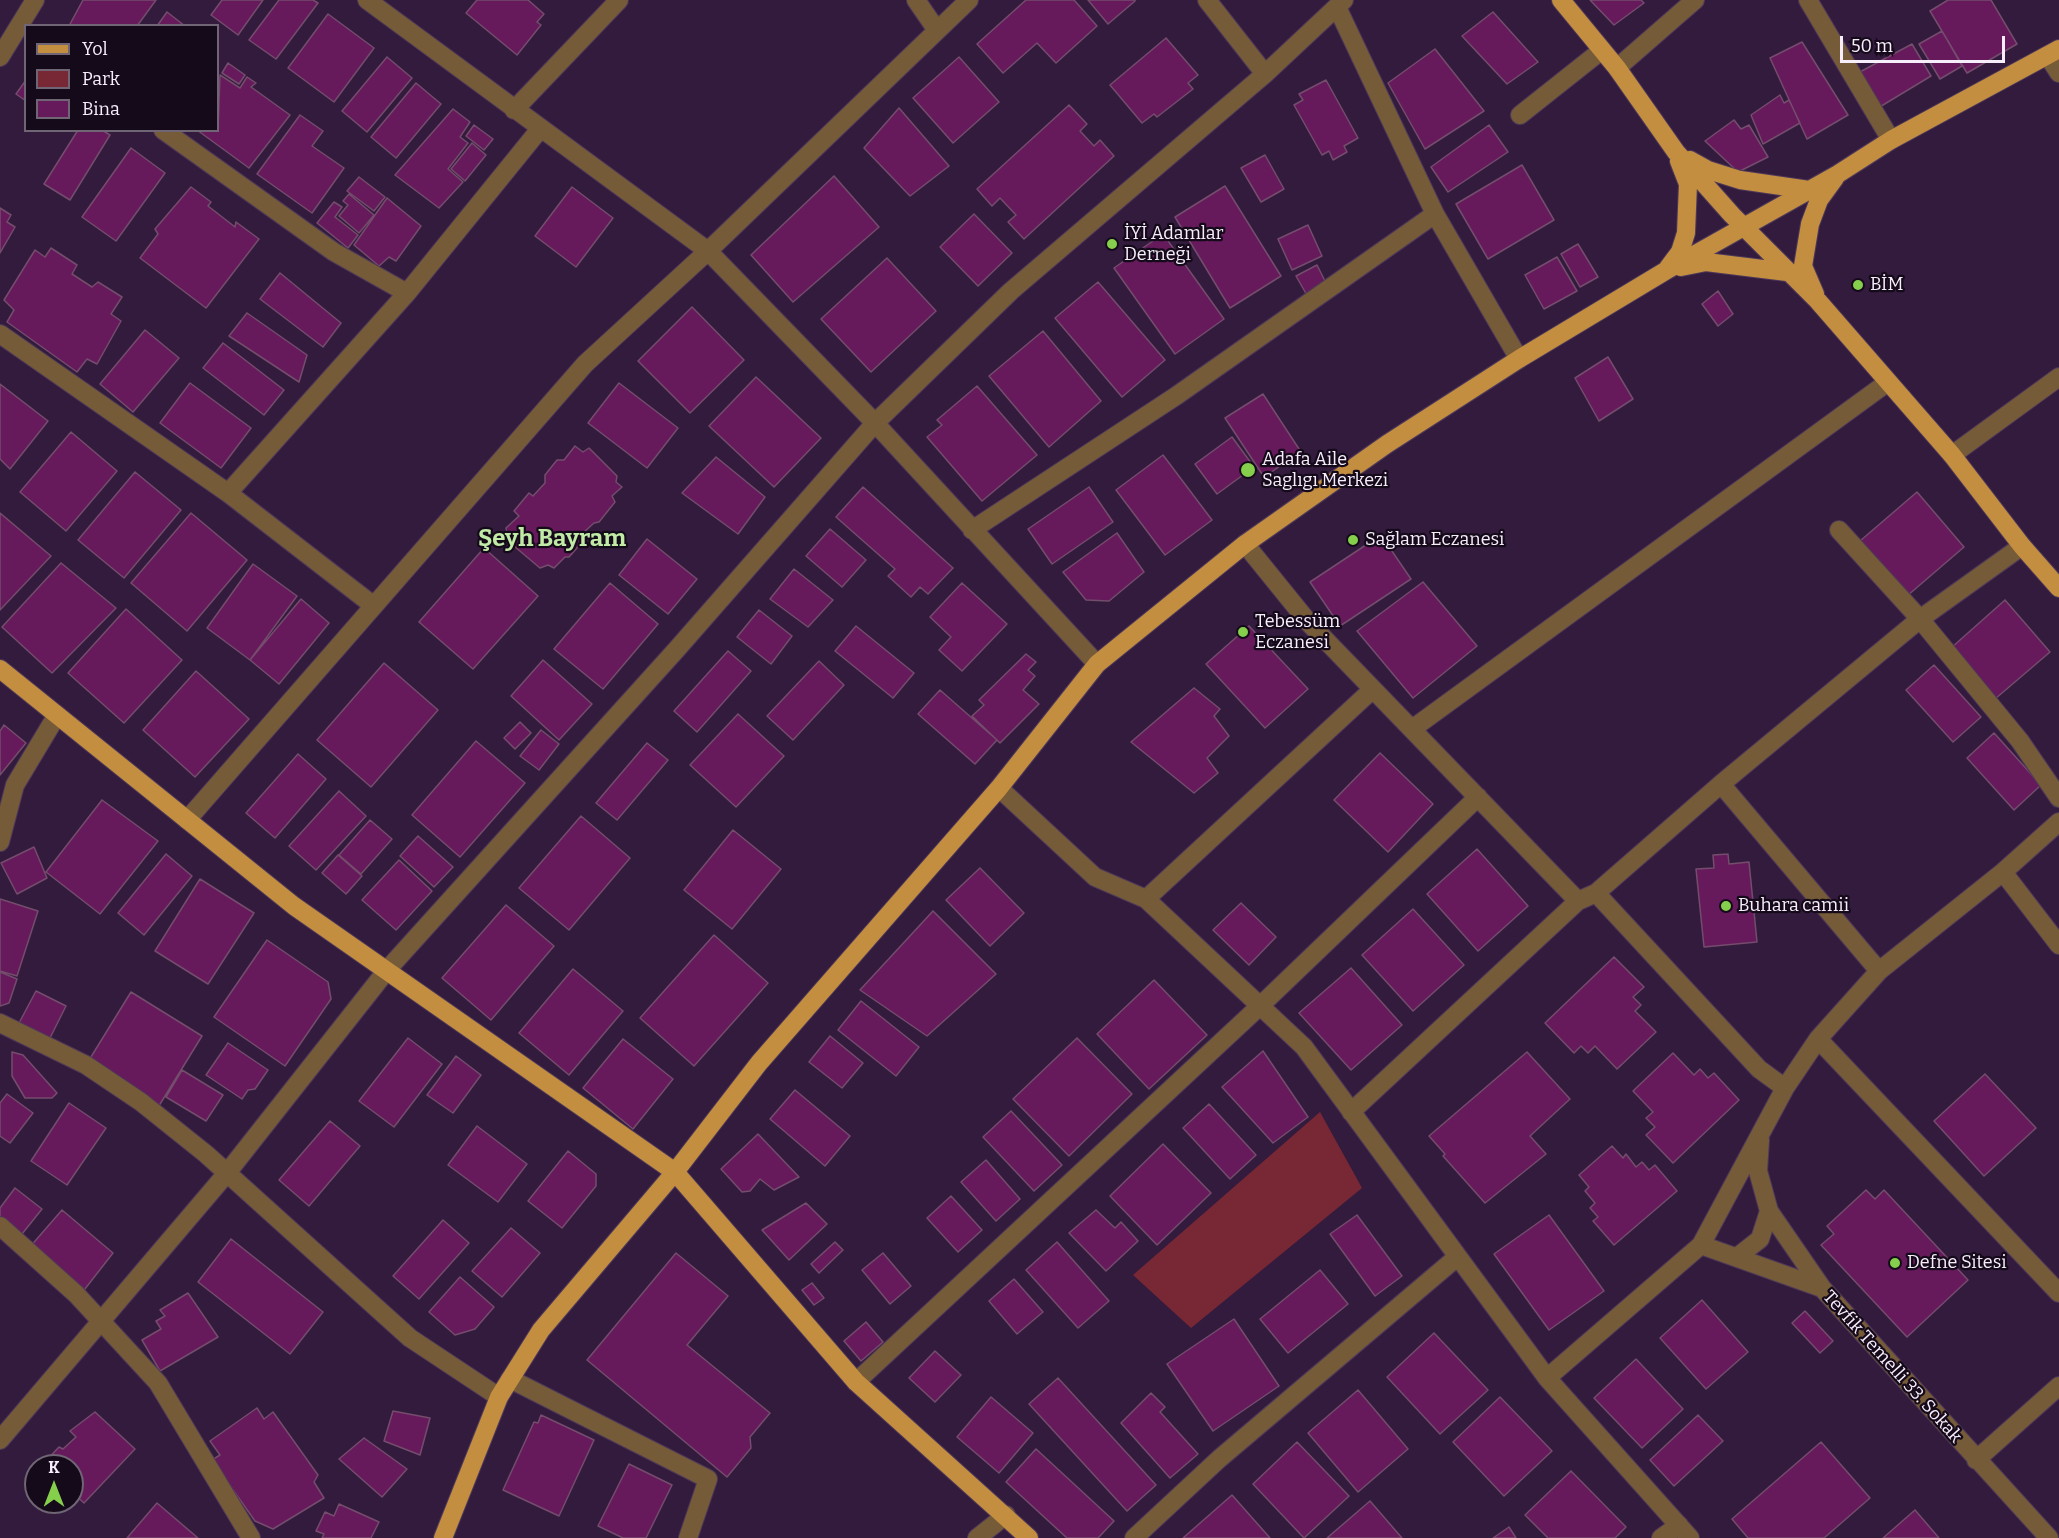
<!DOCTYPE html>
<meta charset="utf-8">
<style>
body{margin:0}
#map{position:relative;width:2059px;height:1538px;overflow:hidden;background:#331b3e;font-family:Bitter,serif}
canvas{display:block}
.legend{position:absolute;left:24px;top:24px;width:195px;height:108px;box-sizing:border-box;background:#150a1a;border:2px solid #6f6574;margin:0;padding:8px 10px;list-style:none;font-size:18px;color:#f7eefc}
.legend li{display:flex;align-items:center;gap:12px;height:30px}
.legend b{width:30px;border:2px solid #6f6574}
.north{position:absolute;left:24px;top:1454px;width:60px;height:60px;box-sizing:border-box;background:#150a1a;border:2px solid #6f6574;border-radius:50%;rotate:0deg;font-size:16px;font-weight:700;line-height:24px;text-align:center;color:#f7eefc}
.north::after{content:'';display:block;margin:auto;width:21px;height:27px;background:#85cf4c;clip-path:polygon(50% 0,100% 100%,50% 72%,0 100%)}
.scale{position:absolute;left:1840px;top:36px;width:165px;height:27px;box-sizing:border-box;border:3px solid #f7eefc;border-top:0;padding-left:8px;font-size:18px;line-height:21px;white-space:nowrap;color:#f7eefc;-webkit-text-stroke:4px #150a1a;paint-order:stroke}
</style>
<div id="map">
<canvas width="2059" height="1538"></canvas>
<ul class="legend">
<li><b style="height:8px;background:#c38e40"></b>Yol</li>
<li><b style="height:16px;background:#782835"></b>Park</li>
<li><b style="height:16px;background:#661a5c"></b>Bina</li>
</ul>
<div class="north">K</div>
<div class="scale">50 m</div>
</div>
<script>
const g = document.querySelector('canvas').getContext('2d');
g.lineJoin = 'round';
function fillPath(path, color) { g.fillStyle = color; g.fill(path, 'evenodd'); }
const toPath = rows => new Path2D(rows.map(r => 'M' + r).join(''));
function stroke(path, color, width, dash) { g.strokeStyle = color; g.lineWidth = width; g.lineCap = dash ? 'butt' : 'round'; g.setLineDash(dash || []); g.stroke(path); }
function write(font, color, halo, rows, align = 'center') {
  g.font = font + ' Bitter,serif'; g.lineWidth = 4.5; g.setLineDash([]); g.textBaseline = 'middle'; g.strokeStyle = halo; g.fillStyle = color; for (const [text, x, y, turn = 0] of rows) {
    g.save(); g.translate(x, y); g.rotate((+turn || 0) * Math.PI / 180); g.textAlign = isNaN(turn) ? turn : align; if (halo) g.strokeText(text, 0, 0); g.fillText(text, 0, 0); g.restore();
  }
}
fillPath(toPath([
 [1320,1112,1362,1188,1191,1328,1133,1275]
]), '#782835');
const building = toPath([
 [83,0,156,0,137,26,69,26,83,0],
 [222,0,263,0,238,35,211,15,222,0],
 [279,0,313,0,318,3,276,59,249,40,279,0],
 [477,0,528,0,544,14,537,22,541,25,517,55,466,13,477,0],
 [1026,0,1074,0,1097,26,1056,63,1037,43,1003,73,977,44,1026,0],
 [1088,0,1135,0,1135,1,1108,24,1088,0],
 [1590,0,1641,0,1644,3,1614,25,1590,0],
 [1948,0,1991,0,2017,44,1967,73,1930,11,1948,0],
 [167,12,185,26,157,26,167,12],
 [1493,12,1538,62,1507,84,1462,36,1493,12],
 [328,14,374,48,334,102,288,68,328,14],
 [1942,31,1962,66,1940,79,1919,44,1942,31],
 [1166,38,1198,75,1188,83,1193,89,1157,117,1154,114,1142,123,1110,85,1166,38],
 [1802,42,1848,115,1807,139,1770,58,1802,42],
 [1912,44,1931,76,1878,108,1858,73,1912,44],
 [1435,49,1484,111,1425,149,1388,83,1435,49],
 [387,57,412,78,367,132,342,111,387,57],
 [959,57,999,102,953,143,913,98,959,57],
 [228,63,245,75,239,84,222,73,228,63],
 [220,75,240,88,247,77,256,83,251,87,290,115,249,168,197,130,218,130,220,75],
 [26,80,26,101,16,94,26,80],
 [1326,80,1358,138,1344,146,1347,152,1333,160,1329,151,1322,155,1294,105,1303,100,1299,94,1326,80],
 [416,83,441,104,396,158,371,137,416,83],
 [1780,95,1784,103,1789,100,1800,123,1763,144,1751,115,1780,95],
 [1069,105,1087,124,1080,131,1094,146,1100,140,1114,156,1024,239,1008,222,1016,215,1000,198,992,206,977,189,1069,105],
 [899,108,949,166,910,196,864,148,899,108],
 [453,109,470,122,460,137,468,143,448,169,463,182,439,208,395,175,453,109],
 [300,115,323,131,312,146,344,168,312,213,257,174,300,115],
 [1734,120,1741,129,1749,125,1768,157,1738,172,1705,141,1734,120],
 [474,125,493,139,484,150,466,136,474,125],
 [1489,125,1508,152,1448,192,1431,167,1489,125],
 [78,130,102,130,110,135,70,200,44,184,78,130],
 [472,143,486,155,465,181,451,169,472,143],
 [131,148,165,173,116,241,82,217,131,148],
 [1265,155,1284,189,1261,202,1241,168,1265,155],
 [1522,165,1554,220,1488,259,1456,204,1522,165],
 [834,176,879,227,793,302,751,255,834,176],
 [359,177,385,197,374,211,347,191,359,177],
 [1225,186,1281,276,1230,308,1175,217,1225,186],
 [191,187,211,202,208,206,235,227,236,222,259,239,206,308,140,258,158,234,155,229,191,187],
 [572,187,613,218,576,267,535,236,572,187],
 [349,194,374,215,359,233,339,216,348,205,343,201,349,194],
 [387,198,421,226,396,261,389,257,379,266,354,245,387,198],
 [334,202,342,207,335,217,358,235,348,248,317,223,334,202],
 [0,208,11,215,7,222,15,227,0,253,0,208],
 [974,214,1012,253,978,286,940,247,974,214],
 [1308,225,1322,256,1292,270,1278,239,1308,225],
 [1163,234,1224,319,1175,354,1114,268,1163,234],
 [1578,244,1598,277,1580,287,1561,254,1578,244],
 [51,248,77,265,72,274,92,287,98,282,122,297,111,314,121,321,97,364,87,359,77,372,7,322,14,310,4,300,35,250,45,257,51,248],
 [1557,257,1577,291,1544,309,1525,275,1557,257],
 [887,258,936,311,871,372,821,319,887,258],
 [1317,265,1328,287,1308,297,1296,276,1317,265],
 [280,273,341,323,323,347,260,299,280,273],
 [1098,282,1165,360,1122,397,1055,318,1098,282],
 [1718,291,1733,314,1718,326,1702,304,1718,291],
 [692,307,744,360,690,413,638,361,692,307],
 [247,313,307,355,299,382,229,336,247,313],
 [145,330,179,358,133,412,100,384,145,330],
 [1043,331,1101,401,1049,447,989,376,1043,331],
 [223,343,284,390,264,415,203,368,223,343],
 [1608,357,1633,399,1599,421,1575,378,1608,357],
 [756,377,821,438,774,487,709,426,756,377],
 [190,383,251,428,221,468,160,423,190,383],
 [619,383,678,428,647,468,588,423,619,383],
 [0,384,48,421,10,469,0,459,0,384],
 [977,386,1037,455,982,501,927,437,942,425,937,420,977,386],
 [1263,394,1301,452,1264,477,1225,418,1263,394],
 [71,432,117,471,66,531,20,492,71,432],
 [1232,437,1254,467,1217,494,1195,464,1232,437],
 [575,446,583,452,589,448,617,476,616,482,622,487,612,496,615,502,599,522,594,523,583,533,585,539,569,557,565,557,554,568,548,565,540,568,508,541,506,528,519,516,514,511,529,493,533,496,545,483,545,475,557,460,564,460,575,446],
 [1163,455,1212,520,1165,555,1116,490,1163,455],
 [716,457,765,497,738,534,682,493,716,457],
 [135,472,181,510,124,578,78,540,135,472],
 [863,487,953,568,928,594,920,587,911,597,888,576,895,569,836,517,863,487],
 [1089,487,1113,522,1052,564,1028,529,1089,487],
 [1917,492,1964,547,1907,596,1860,541,1917,492],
 [0,513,51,556,0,610,0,513],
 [191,513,247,560,187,631,131,583,191,513],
 [830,529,866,560,842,587,806,556,830,529],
 [1117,533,1144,572,1109,601,1086,600,1063,572,1117,533],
 [1381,535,1411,579,1340,626,1310,582,1381,535],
 [647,539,697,579,668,614,619,575,647,539],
 [484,548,538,596,473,669,419,622,484,548],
 [61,563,116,608,52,673,2,627,61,563],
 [253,564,297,596,250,660,207,628,253,564],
 [794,569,833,600,808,627,770,599,794,569],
 [1423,582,1477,646,1413,698,1357,631,1423,582],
 [610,583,658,624,603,689,554,649,610,583],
 [962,583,1007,624,962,671,939,650,951,637,930,617,962,583],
 [301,599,329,623,279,684,250,660,301,599],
 [2005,600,2050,652,1995,699,1951,648,2005,600],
 [126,609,182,660,124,723,68,673,126,609],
 [759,610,792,636,771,664,737,637,759,610],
 [856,626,914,673,893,698,835,651,856,626],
 [1249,626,1308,689,1265,728,1206,664,1249,626],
 [728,651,751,671,697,732,674,711,728,651],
 [1026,654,1036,662,1028,670,1035,676,1023,690,1039,704,1000,743,972,716,984,705,979,700,1026,654],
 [543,660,592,704,559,740,511,696,543,660],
 [819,661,844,685,793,740,767,716,819,661],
 [384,663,438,710,371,787,317,740,384,663],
 [1934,665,1981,717,1953,742,1906,690,1934,665],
 [196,671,249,719,195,777,143,730,196,671],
 [1194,688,1220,709,1214,716,1229,736,1207,758,1218,773,1194,793,1131,742,1194,688],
 [940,690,997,740,975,764,918,714,940,690],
 [738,714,784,756,736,807,690,765,738,714],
 [520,722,531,733,515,749,504,738,520,722],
 [4,725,26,743,0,775,0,731,4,725],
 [541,730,559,744,539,770,520,756,541,730],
 [1994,733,2041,785,2014,810,1967,758,1994,733],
 [476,741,525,783,460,857,412,815,476,741],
 [647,743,668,760,617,820,596,803,647,743],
 [1380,753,1433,804,1388,852,1334,800,1380,753],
 [298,754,326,779,275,838,246,813,298,754],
 [339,791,366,816,316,870,289,846,339,791],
 [102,800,158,841,100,914,46,872,102,800],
 [581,816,630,858,569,930,519,888,581,816],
 [370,820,392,839,361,874,339,855,370,820],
 [733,830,781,869,732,929,684,890,733,830],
 [418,836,453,867,434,887,400,856,418,836],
 [34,847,47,878,17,894,1,863,34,847],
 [1477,849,1528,906,1478,951,1427,894,1477,849],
 [166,854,192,876,144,935,118,913,166,854],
 [1728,854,1729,864,1749,862,1757,942,1704,947,1696,869,1714,868,1713,855,1728,854],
 [338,855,362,876,346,894,322,873,338,855],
 [399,860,432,891,396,930,362,900,399,860],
 [980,868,1024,913,990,946,946,900,980,868],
 [200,879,254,913,208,984,155,951,200,879],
 [0,899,38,911,17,976,0,971,0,899],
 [1241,903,1276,937,1249,965,1213,930,1241,903],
 [506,905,554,946,491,1020,442,978,506,905],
 [1413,909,1464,965,1413,1011,1362,955,1413,909],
 [933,911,996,974,927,1036,860,990,933,911],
 [714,935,768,983,694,1066,640,1018,714,935],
 [267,940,328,982,331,999,285,1066,214,1017,267,940],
 [1614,957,1644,987,1633,997,1641,1005,1635,1011,1656,1032,1617,1069,1595,1046,1588,1053,1581,1046,1574,1053,1545,1023,1614,957],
 [1351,968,1402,1025,1351,1070,1299,1013,1351,968],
 [573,969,623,1011,569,1075,519,1033,573,969],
 [0,972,17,979,9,1003,0,1006,0,972],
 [1154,980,1207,1035,1149,1089,1097,1034,1154,980],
 [36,991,66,1006,49,1040,18,1025,36,991],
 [131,992,202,1036,157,1109,86,1065,131,992],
 [861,1001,919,1047,896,1076,838,1030,861,1001],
 [830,1036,863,1063,842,1088,809,1062,830,1036],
 [408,1038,442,1064,394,1127,359,1101,408,1038],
 [1077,1038,1132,1094,1069,1156,1013,1099,1077,1038],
 [623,1039,673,1079,633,1129,583,1088,623,1039],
 [228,1043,268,1070,255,1089,248,1090,242,1099,206,1075,228,1043],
 [1263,1051,1308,1117,1273,1143,1222,1087,1263,1051],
 [12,1052,23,1055,57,1093,52,1098,25,1098,12,1076,12,1052],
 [1527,1052,1570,1099,1530,1136,1546,1154,1485,1203,1443,1156,1445,1154,1429,1136,1527,1052],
 [1673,1053,1694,1075,1700,1069,1708,1078,1714,1073,1739,1100,1673,1163,1646,1135,1655,1127,1646,1118,1653,1112,1633,1091,1673,1053],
 [456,1056,481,1075,453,1113,427,1095,456,1056],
 [182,1070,223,1095,206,1121,166,1097,182,1070],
 [1985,1074,2036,1128,1984,1176,1934,1121,1985,1074],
 [795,1090,850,1136,825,1166,770,1119,795,1090],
 [7,1094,33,1113,10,1143,0,1136,0,1103,7,1094],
 [69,1103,106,1128,67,1185,31,1161,69,1103],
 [1209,1104,1256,1155,1230,1179,1183,1128,1209,1104],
 [1011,1111,1062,1165,1034,1191,983,1137,1011,1111],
 [330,1121,360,1146,309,1206,279,1180,330,1121],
 [477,1126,527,1164,498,1202,448,1165,477,1126],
 [758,1134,799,1177,774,1190,760,1179,750,1191,742,1192,721,1169,758,1134],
 [1163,1144,1211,1193,1157,1245,1110,1196,1163,1144],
 [1612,1146,1623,1158,1626,1154,1636,1167,1642,1162,1649,1170,1655,1165,1677,1191,1614,1245,1593,1221,1598,1217,1590,1208,1595,1203,1585,1191,1589,1187,1579,1175,1612,1146],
 [568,1151,596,1174,596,1186,562,1228,528,1201,568,1151],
 [986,1160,1020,1199,996,1221,961,1182,986,1160],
 [15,1188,42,1209,18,1239,0,1223,0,1208,15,1188],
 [1866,1190,1875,1199,1884,1190,1968,1280,1907,1337,1821,1245,1834,1234,1827,1226,1866,1190],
 [951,1196,982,1230,958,1252,927,1218,951,1196],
 [806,1203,827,1224,789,1260,762,1230,806,1203],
 [62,1210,113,1253,81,1294,29,1248,62,1210],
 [1096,1210,1115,1228,1121,1222,1138,1241,1106,1271,1069,1233,1096,1210],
 [1357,1215,1402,1276,1375,1296,1330,1234,1357,1215],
 [1549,1215,1604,1291,1549,1330,1494,1254,1549,1215],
 [443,1220,469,1243,419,1299,393,1276,443,1220],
 [511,1228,540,1253,502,1297,472,1271,511,1228],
 [231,1239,323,1312,290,1354,198,1282,231,1239],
 [835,1242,843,1250,819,1273,811,1264,835,1242],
 [1057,1242,1109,1301,1078,1328,1026,1270,1057,1242],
 [676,1253,728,1296,687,1345,770,1413,750,1437,751,1448,727,1477,587,1360,676,1253],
 [883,1253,911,1286,890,1304,862,1270,883,1253],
 [1320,1270,1348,1304,1288,1353,1260,1319,1320,1270],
 [460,1277,494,1307,475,1329,455,1335,429,1312,460,1277],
 [1014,1279,1043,1312,1017,1334,989,1301,1014,1279],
 [812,1283,824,1298,814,1305,802,1290,812,1283],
 [188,1293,218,1337,160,1371,142,1340,161,1329,156,1321,165,1316,160,1310,188,1293],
 [1702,1300,1748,1352,1706,1389,1660,1338,1702,1300],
 [1805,1311,1833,1341,1820,1353,1792,1323,1805,1311],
 [1234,1319,1279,1386,1213,1431,1167,1364,1234,1319],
 [866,1322,883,1342,861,1361,844,1341,866,1322],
 [1434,1333,1488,1390,1440,1434,1387,1377,1434,1333],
 [935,1351,961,1375,935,1402,909,1378,935,1351],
 [1636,1359,1683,1409,1642,1448,1594,1398,1636,1359],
 [1058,1378,1156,1485,1127,1511,1029,1404,1058,1378],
 [1358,1390,1408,1449,1358,1492,1308,1433,1358,1390],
 [1151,1393,1165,1407,1160,1412,1198,1454,1170,1478,1121,1423,1151,1393],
 [991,1397,1033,1433,999,1473,957,1437,991,1397],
 [1500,1397,1552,1451,1504,1496,1453,1442,1500,1397],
 [257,1408,264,1419,273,1412,318,1475,314,1482,324,1498,273,1529,255,1521,212,1460,220,1455,210,1441,257,1408],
 [393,1411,430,1418,420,1455,384,1441,393,1411],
 [95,1412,135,1449,84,1503,72,1492,72,1466,43,1464,59,1447,63,1449,76,1437,70,1431,95,1412],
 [541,1415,594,1440,559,1516,503,1490,534,1422,538,1423,541,1415],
 [1698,1415,1723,1441,1674,1486,1650,1460,1698,1415],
 [364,1438,407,1469,382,1497,339,1459,364,1438],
 [1297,1442,1349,1496,1304,1538,1253,1484,1297,1442],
 [1821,1442,1870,1498,1824,1538,1748,1538,1732,1519,1821,1442],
 [1036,1449,1114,1521,1098,1538,1067,1538,1006,1482,1036,1449],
 [629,1464,672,1485,646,1538,623,1538,598,1526,629,1464],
 [1571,1471,1626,1527,1615,1538,1548,1538,1525,1515,1571,1471],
 [1232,1495,1270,1538,1183,1538,1232,1495],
 [1370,1501,1402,1538,1327,1538,1370,1501],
 [157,1503,198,1538,127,1538,157,1503],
 [339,1504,379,1522,371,1538,322,1538,324,1534,316,1531,325,1512,334,1516,339,1504],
 [1915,1510,1939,1538,1883,1538,1915,1510],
 [1509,1527,1516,1538,1493,1538,1509,1527]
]);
fillPath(building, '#661a5c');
stroke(building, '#744c6c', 1.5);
const minor = toPath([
 [367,0,708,251,875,423,1097,664],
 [916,0,936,29],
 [1207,0,1265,74],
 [1808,0,1891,140],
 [1337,7,1435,214,1519,359],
 [2048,56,2059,73],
 [0,57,35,0],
 [1617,68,1695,0],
 [514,110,619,0],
 [1520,115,1602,50],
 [163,130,334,252,407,293],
 [0,334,228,493,374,606],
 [1952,455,2059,377],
 [228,493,407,293,540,129],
 [972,530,1176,396,1435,214],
 [1839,530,1920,619,2020,741,2059,798],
 [1245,544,1309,623,1578,901],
 [1412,729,1888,382],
 [1721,784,1879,971],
 [999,788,1095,877,1146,899,1304,1047,1547,1378,1690,1538],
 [187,820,585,364,708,251,969,0],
 [0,842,15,785,57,715],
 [2003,872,2059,945],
 [1596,893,1759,1069,1785,1088],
 [1146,899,1373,689],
 [0,1023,86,1065,141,1102,206,1154,410,1338,499,1397],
 [1818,1039,2059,1293],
 [1351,1112,1578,901,1596,893,1721,784,1920,619,2022,546],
 [1760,1140,1758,1171,1769,1211,1822,1288],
 [0,1226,76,1294,158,1383,251,1538],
 [1701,1245,1822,1288,2049,1538],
 [1737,1257,1760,1239,1769,1211],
 [1547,1378,1701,1245,1785,1088,1818,1039,1879,971,2003,872,2059,822],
 [510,1379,708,1479,688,1538],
 [856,1382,1261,1005,1478,797],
 [0,1440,227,1173,387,970,677,649,875,423,1011,291,1265,74,1344,0],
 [1976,1460,2059,1386],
 [977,1538,1006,1515],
 [1134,1538,1219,1459,1456,1258],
 [1661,1538,1679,1525]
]);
const major = toPath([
 [1561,0,1617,68,1676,152,1732,215,1818,301,1952,455,2022,546,2059,588],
 [1690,160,1708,170,1740,180,1809,190],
 [1681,267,1706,262,1787,272],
 [1668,268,1680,252,1686,233,1688,184,1679,161],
 [1815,294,1803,266,1810,224,1819,200,1835,178],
 [0,669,294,906,675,1172,856,1382,1029,1538],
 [443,1538,499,1397,541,1330,675,1172,759,1063,999,788,1097,664,1245,544,1387,444,1519,359,1667,270,1838,174,1891,140,2059,49]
]);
stroke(minor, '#4e3959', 20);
stroke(major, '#4e3959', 20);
stroke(minor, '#755b38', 18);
stroke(major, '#c38e40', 18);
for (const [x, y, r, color] of [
 [1112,244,6,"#85cf4c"],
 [1858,285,6,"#85cf4c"],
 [1248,470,8,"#85cf4c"],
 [1353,540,6,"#85cf4c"],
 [1243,632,6,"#85cf4c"],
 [1726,906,6,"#85cf4c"],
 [1895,1263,6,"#85cf4c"]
]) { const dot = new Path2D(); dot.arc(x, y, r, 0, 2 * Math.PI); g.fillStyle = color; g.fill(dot); stroke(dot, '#150a1a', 2); }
write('18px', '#f7eefc', '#150a1a', [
 ["İYİ Adamlar",1124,234],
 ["Derneği",1124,255],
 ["BİM",1870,285],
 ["Adafa Aile",1262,460],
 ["Saglıgı Merkezi",1262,481],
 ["Sağlam Eczanesi",1365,540],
 ["Tebessüm",1255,622],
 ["Eczanesi",1255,643],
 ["Buhara camii",1738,906],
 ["Defne Sitesi",1907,1263]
], 'left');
write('18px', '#f7eefc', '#150a1a', [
 ["Tevfik Temelli 33. Sokak",1892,1367,48]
]);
write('bold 24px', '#c0eaa6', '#150a1a', [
 ["Şeyh Bayram",552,539]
]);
</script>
